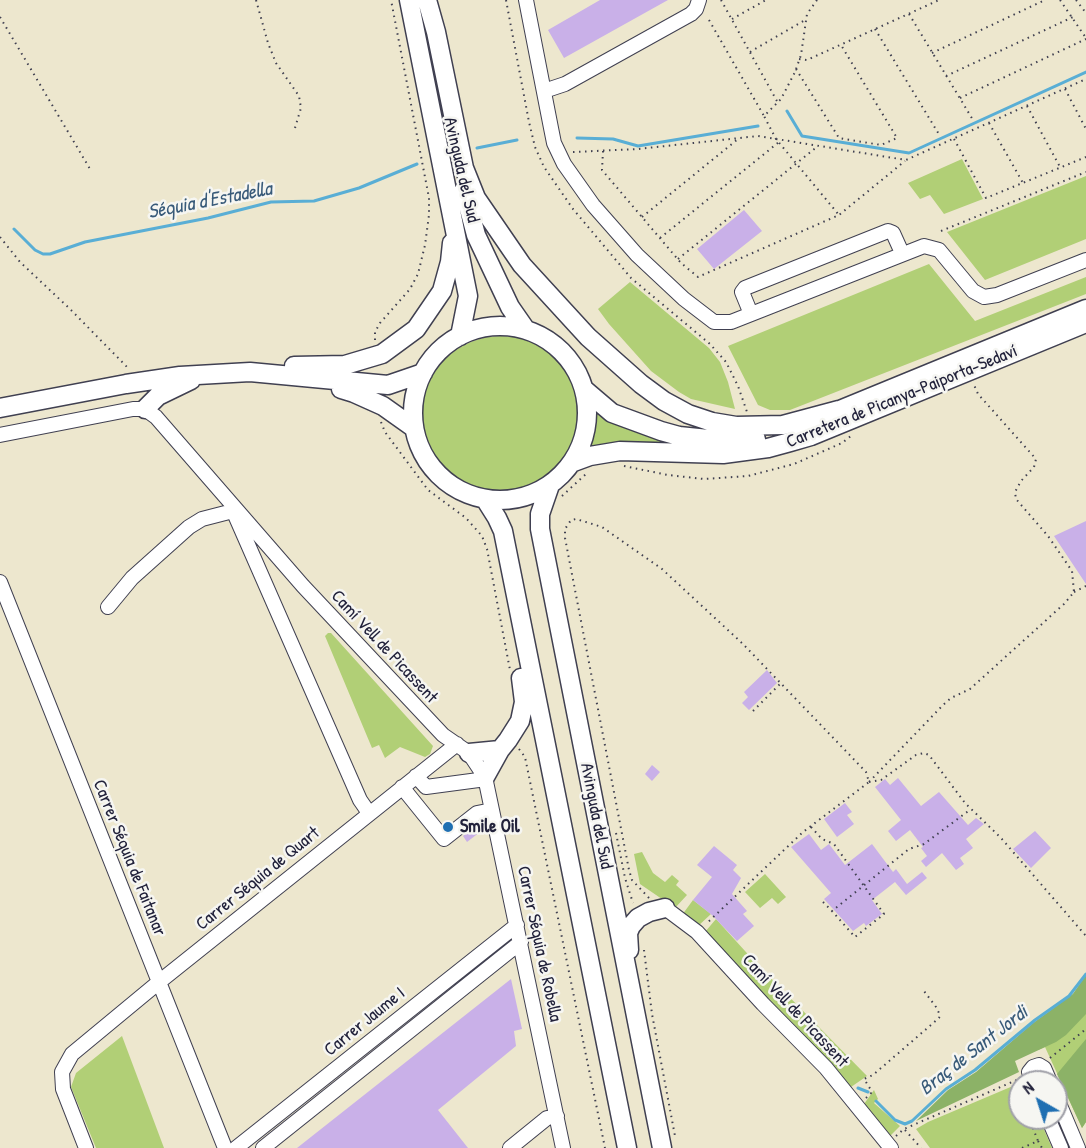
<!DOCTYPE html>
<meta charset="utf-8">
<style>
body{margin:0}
#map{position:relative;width:1086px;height:1148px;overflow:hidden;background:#ede7ce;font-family:"Patrick Hand",sans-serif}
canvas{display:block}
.north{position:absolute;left:1008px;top:1070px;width:60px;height:60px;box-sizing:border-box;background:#f6f6f2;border:2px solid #a1a1a9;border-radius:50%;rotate:321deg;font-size:16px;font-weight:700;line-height:24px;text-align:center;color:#22223b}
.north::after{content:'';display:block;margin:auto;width:21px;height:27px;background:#1f6fb2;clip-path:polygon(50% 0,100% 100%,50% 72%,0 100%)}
</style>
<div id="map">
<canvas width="1086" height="1148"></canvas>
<div class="north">N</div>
</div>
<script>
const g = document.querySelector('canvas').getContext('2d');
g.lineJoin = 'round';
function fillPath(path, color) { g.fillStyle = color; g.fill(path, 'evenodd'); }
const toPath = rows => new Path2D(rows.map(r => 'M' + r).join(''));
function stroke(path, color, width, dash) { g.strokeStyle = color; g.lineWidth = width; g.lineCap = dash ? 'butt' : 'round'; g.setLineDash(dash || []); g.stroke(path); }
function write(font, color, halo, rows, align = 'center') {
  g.font = font + ' "Patrick Hand",sans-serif'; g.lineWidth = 5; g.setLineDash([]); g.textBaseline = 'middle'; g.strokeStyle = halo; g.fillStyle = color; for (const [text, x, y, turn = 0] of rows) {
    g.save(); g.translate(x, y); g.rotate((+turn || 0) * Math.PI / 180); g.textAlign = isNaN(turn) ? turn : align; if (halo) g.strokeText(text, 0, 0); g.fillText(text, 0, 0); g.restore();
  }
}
fillPath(toPath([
 [962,159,983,199,944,214,930,195,920,199,908,183],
 [1086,176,1086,239,985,280,947,232],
 [929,264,975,321,1086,277,1086,294,790,410,770,410,758,405,728,346],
 [630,282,709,348,720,362,728,382,735,409,691,399,679,392,651,371,609,324,598,309],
 '422 415a79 79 0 1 1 158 0a79 79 0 1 1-158 0Z',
 [596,411,688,443,590,447,595,433],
 [328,633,331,633,433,746,430,754,425,757,400,747,385,758,379,745,372,748,325,636],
 [642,852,653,873,665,882,672,875,679,881,676,885,687,895,675,908,640,884,634,854],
 [765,874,786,897,778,904,772,898,760,908,745,892],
 [693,900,711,914,697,927,682,915],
 [716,919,755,962,867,1076,851,1087,755,989,740,968,705,932],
 [1086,975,1086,1122,1082,1128,1045,1047,1038,1050,1032,1024,1073,994],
 [122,1036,164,1148,96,1148,71,1087,76,1073],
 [1020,1083,1020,1118,1039,1118,1052,1148,930,1148,916,1129,928,1122],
 [874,1090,878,1099,874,1103,900,1126,889,1137,864,1104]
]), '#b1cf76');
fillPath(toPath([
 [1086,975,1086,1014,1066,1035,1056,1042,1015,1061,1019,1072,916,1121,948,1090,976,1072,1032,1024,1073,994],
 [1086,1039,1086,1122,1082,1128,1057,1074]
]), '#8cb267');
stroke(toPath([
 [787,111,802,136,909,153,1086,72],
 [577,138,613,139,638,146,758,126],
 [477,148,517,140],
 [14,229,35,250,43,254,50,254,85,242,208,218,271,202,314,201,359,188,417,164],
 [858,1088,868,1092],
 [876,1101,895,1120,905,1124,912,1121,946,1089,975,1070,1035,1020,1069,996,1086,974]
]), '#59aed5', 3);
fillPath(toPath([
 [600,0,668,0,564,58,548,30],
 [744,210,762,231,714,269,697,249],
 [1086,521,1086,584,1054,536],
 [767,670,777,683,749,710,742,703,748,697,744,692],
 [652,765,660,772,652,781,645,774],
 [898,778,921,806,939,792,968,825,976,818,984,824,966,839,973,848,960,858,964,864,956,870,942,853,926,867,921,861,927,856,921,848,923,847,910,830,896,841,888,831,901,820,875,787,885,779,890,785],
 [845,803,852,812,847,815,854,824,837,837,824,819],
 [475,826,480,832,467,842,463,836],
 [1035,831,1051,848,1031,868,1013,849],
 [809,834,821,850,829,844,845,865,872,844,893,872,896,869,907,884,922,872,927,878,906,895,895,882,872,900,882,914,866,926,864,923,853,931,824,899,831,893,791,847],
 [714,846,737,865,733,870,741,878,732,894,747,911,743,914,754,926,737,941,713,916,693,900,712,877,697,865],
 [511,979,522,1029,514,1031,516,1046,438,1110,468,1148,297,1148]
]), '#c9b0e8');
const minor = toPath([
 [526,0,551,128,554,143,564,164,593,205,637,255,684,299,714,322,731,322,924,246,939,250,973,291,984,297,997,295,1086,260],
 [544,91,565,84,691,14,696,9,699,0],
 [751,314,742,292,745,288,888,231,893,233,902,253],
 [0,435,133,409,145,409,156,417,303,586,443,735,469,753,485,777,563,1148],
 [235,515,360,800,369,813],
 [0,582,225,1148],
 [108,607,132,578,189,527,202,519,233,511],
 [416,776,426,787,486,779],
 [402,787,444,839,477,813,492,810],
 [665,908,697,932,763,1004,826,1068,891,1148],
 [1033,1082,1029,1072,1033,1067,1039,1065,1044,1068,1050,1082],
 [1056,1096,1078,1148],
 [1048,1118,1061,1148],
 [86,1148,63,1089,62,1072,72,1054,159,982,457,744],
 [236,1148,517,925],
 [263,1148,521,942],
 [510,1148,547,1118,557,1116]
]);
const major = toPath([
 [409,0,468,296,460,336],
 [427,0,436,32,464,168,476,198,522,265,588,337,641,384,664,401,688,414,712,422,736,426,783,425,839,410],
 [464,190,476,235,510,307,526,330],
 '413 413a87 87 0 1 1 174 0a87 87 0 1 1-174 0Z',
 [294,366,345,365,382,354,416,329,442,291,450,262,452,243],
 [341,389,354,393,383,406,414,428],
 [585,390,612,413,661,431,679,436,718,440,756,439],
 [0,408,126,384,180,376,250,372,388,385,423,373],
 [145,409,158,396,191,380],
 [830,414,1086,309],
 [571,463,590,456,620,451,723,454,768,448,790,442,811,436,1086,323],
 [550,485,540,514,540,529,662,1148],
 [485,499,497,518,503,531,627,1148],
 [469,753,500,750,508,740,520,721,524,702,521,678],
 [485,777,500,750],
 [629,950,628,933,631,926,638,918,649,912,665,908]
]);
stroke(minor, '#404051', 16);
stroke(major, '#404051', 21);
stroke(toPath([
 [256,0,268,43,276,63,299,96,301,108,295,128],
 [506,0,529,122,535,147,544,167,573,209,631,278,710,344,726,362,738,386,747,412],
 [721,0,778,103],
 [817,0,807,14,801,55,795,72,781,99,764,116,776,139,839,215],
 [1060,0,1086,38],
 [1076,0,1086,13],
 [909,14,973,120],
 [0,17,90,169],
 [732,19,766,0],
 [709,20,764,116],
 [875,29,940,136],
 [750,52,805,20],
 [932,53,1045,0],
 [799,59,807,60,939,0],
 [796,69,839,138,881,145,897,138,841,45],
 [946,76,1073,17],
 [1065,89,1086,129],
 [960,98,1086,39],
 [1027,106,1060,167],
 [989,123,1023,183],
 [954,139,986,198,1086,157],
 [603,151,602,170,681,263,698,277,839,215,905,161],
 [573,152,638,149,758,136,906,160,1086,79],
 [642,217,738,139],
 [941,231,1086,172],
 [0,237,20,262,70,309,129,369],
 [660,238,779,142],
 [678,259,818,146],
 [375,340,375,332,380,323,410,289,418,274,425,245,429,215,429,198,391,0],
 [381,422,385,432,428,490,466,518,482,536,487,549,510,670],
 [624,466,668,475,704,479,748,476,794,464,842,443,851,436],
 [562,496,587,473],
 [1074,592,1086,586],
 [753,711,780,684],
 [519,749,525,757,605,1148],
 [869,782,943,705,951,698,970,689,1064,604,1074,592,1072,571,1048,536,1016,499,1015,492,1021,481,1034,467,1036,459,978,394,974,385],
 [869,782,881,780,916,755,924,753,929,755,965,803,1001,838,1086,936],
 [811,827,822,839,834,844,884,914,855,937,832,911],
 [616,833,625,878,633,903],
 [649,898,632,880,629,870,565,538,565,529,571,520,576,519,602,527,662,569,743,644,866,772,869,782,803,832,706,924],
 [823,902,832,911,909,849,924,844,971,809],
 [644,950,652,1014,675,1136],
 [1050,1058,1086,1029],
 [866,1098,871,1093,871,1090,864,1079,873,1075,939,1018,940,1015,936,1007,924,991],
 [905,1130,921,1148],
 [896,1136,904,1129,1019,1079],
 [1038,1141,1042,1148],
 [1022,1148,1038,1141,1029,1118]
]), '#404051', 2, [1.5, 4.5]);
stroke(minor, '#fff', 14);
stroke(major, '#fff', 18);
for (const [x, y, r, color] of [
 [448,827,6,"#1f6fb2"]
]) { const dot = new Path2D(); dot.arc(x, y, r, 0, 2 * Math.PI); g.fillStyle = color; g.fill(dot); stroke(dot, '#f6f6f2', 2); }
write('18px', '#22223b', '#f6f6f2', [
 ["Avinguda del Sud",461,170,77],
 ["Carretera de Picanya-Paiporta-Sedaví",902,397,-22],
 ["Camí Vell de Picassent",384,647,47],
 ["Avinguda del Sud",596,816,79],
 ["Carrer Séquia de Faitanar",129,858,68],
 ["Carrer Séquia de Quart",258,879,-39],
 ["Carrer Séquia de Robella",539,944,78],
 ["Camí Vell de Picassent",795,1011,47],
 ["Carrer Jaume I",365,1022,-39]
]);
write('bold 18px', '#22223b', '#f6f6f2', [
 ["Smile Oil",460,827]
], 'left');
write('italic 20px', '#385a79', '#f6f6f2', [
 ["Séquia d'Estadella",210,201,-11],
 ["Braç de Sant Jordi",974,1051,-38]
]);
</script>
